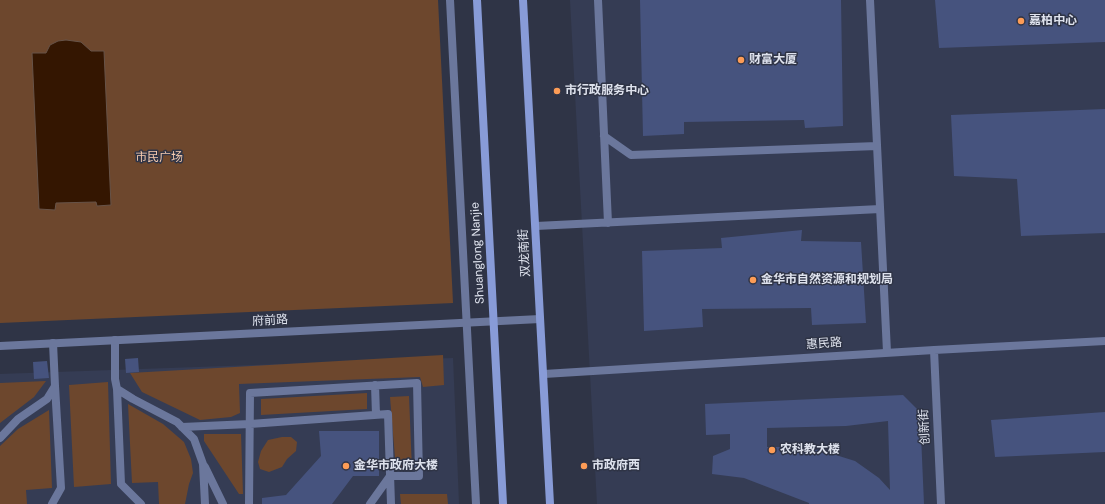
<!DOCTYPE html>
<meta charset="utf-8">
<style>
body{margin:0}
canvas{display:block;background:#2f3446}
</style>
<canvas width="1105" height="504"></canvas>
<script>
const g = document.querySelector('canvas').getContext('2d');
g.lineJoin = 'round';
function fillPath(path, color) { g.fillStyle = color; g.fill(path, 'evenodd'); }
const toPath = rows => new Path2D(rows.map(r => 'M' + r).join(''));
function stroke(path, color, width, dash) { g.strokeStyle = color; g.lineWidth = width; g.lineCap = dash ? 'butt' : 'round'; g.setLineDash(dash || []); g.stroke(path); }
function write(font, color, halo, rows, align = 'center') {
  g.font = font + ' "DM Sans","Noto Sans SC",sans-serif'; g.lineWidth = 3; g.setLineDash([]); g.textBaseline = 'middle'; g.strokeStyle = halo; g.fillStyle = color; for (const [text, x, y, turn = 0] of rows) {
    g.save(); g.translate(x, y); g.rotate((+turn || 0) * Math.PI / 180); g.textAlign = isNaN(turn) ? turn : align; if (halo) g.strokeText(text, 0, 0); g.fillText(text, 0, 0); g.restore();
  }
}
fillPath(toPath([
 [570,0,1105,0,1105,504,597,504],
 [453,358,459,504,0,504,0,374]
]), '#353c54');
fillPath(toPath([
 [0,0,438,0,453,303,0,323],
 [443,355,444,385,423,387,420,377,239,384,240,413,231,417,200,420,142,392,130,373],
 [46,381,34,397,0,423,0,383],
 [108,382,111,484,74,487,69,385],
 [367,393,367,409,261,415,261,399],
 [409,396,412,470,396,470,390,397],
 [128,404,163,424,184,442,191,459,193,473,189,484,185,504,159,504,158,482,132,483],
 [49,410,52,488,26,490,27,504,0,504,0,446,18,429],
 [204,434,241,434,243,494,239,494,204,441],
 [282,437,291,437,297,442,296,451,287,459,282,467,269,472,260,469,258,462,261,451,268,440],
 [400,494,447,494,448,504,401,504]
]), '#6d472d');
const water = toPath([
 [66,40,81,42,91,51,104,51,111,205,97,206,96,202,56,203,55,210,39,209,32,53,46,53,50,45,58,41,66,40]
]);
fillPath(water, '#341601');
stroke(water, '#675348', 1);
fillPath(toPath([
 [640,0,841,0,843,126,805,128,804,120,684,122,684,134,643,136],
 [935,0,1105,0,1105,42,939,48],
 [1105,109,1105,233,1021,236,1017,179,954,176,951,115],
 [802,230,801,241,861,242,866,323,812,325,811,308,702,309,703,327,644,331,642,251,722,248,721,238],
 [138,358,139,372,126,373,125,359],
 [47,361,49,378,34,379,33,362],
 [903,395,920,412,924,504,809,504,809,503,744,478,712,474,713,456,730,449,730,434,706,435,705,404],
 [888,421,890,490,879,478,855,461,823,451,793,447,767,447,767,428,846,426],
 [1105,412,1105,452,995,457,991,420],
 [319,431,379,431,379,476,353,476,332,504,262,504,262,498,286,495,321,456]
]), '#46537e');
stroke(toPath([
 [450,0,476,504],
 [598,0,608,223],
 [870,0,887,352],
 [604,136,631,155,877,146],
 [536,226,880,209],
 [115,340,115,379,117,389,133,399,177,422,194,439,203,464,205,504],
 [375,385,376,415],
 [117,389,121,484,141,504],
 [182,427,250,424,388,414,391,504],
 [0,438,18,419,47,399,55,386,53,343],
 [205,467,223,504],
 [52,504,61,488,55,386],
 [249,504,250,393,417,383,419,476,390,476,370,504]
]), '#6b779c', 8);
stroke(toPath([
 [934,350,941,504],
 [544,374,934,350,1105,341]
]), '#6b779c', 8);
stroke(toPath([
 [0,346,540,319]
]), '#6b779c', 8);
stroke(toPath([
 [477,0,503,504],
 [523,0,550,504]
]), '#889bd7', 8);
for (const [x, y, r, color] of [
 [1021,21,4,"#fd9c56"],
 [741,60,4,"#fd9c56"],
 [557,91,4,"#fd9c56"],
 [753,280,4,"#fd9c56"],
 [772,450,4,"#fd9c56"],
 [346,466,4,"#fd9c56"],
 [584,466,4,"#fd9c56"]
]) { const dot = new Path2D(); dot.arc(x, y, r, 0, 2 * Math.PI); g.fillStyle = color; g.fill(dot); stroke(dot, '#2f3446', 1.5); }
write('bold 12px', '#dee2ed', '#2f3446', [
 ["嘉柏中心",1029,21],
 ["财富大厦",749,60],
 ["市行政服务中心",565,91],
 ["金华市自然资源和规划局",761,280],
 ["农科教大楼",780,450],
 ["金华市政府大楼",354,466],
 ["市政府西",592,466]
], 'left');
write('12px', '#f6cbaf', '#2f3446', [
 ["市民广场",159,158]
]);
write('12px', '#dee2ed', '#2f3446', [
 ["Shuanglong Nanjie",478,253,-93],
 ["双龙南街",525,253,-93],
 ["府前路",270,321,-3],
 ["惠民路",824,344,-4],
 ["创新街",925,427,-93]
]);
</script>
